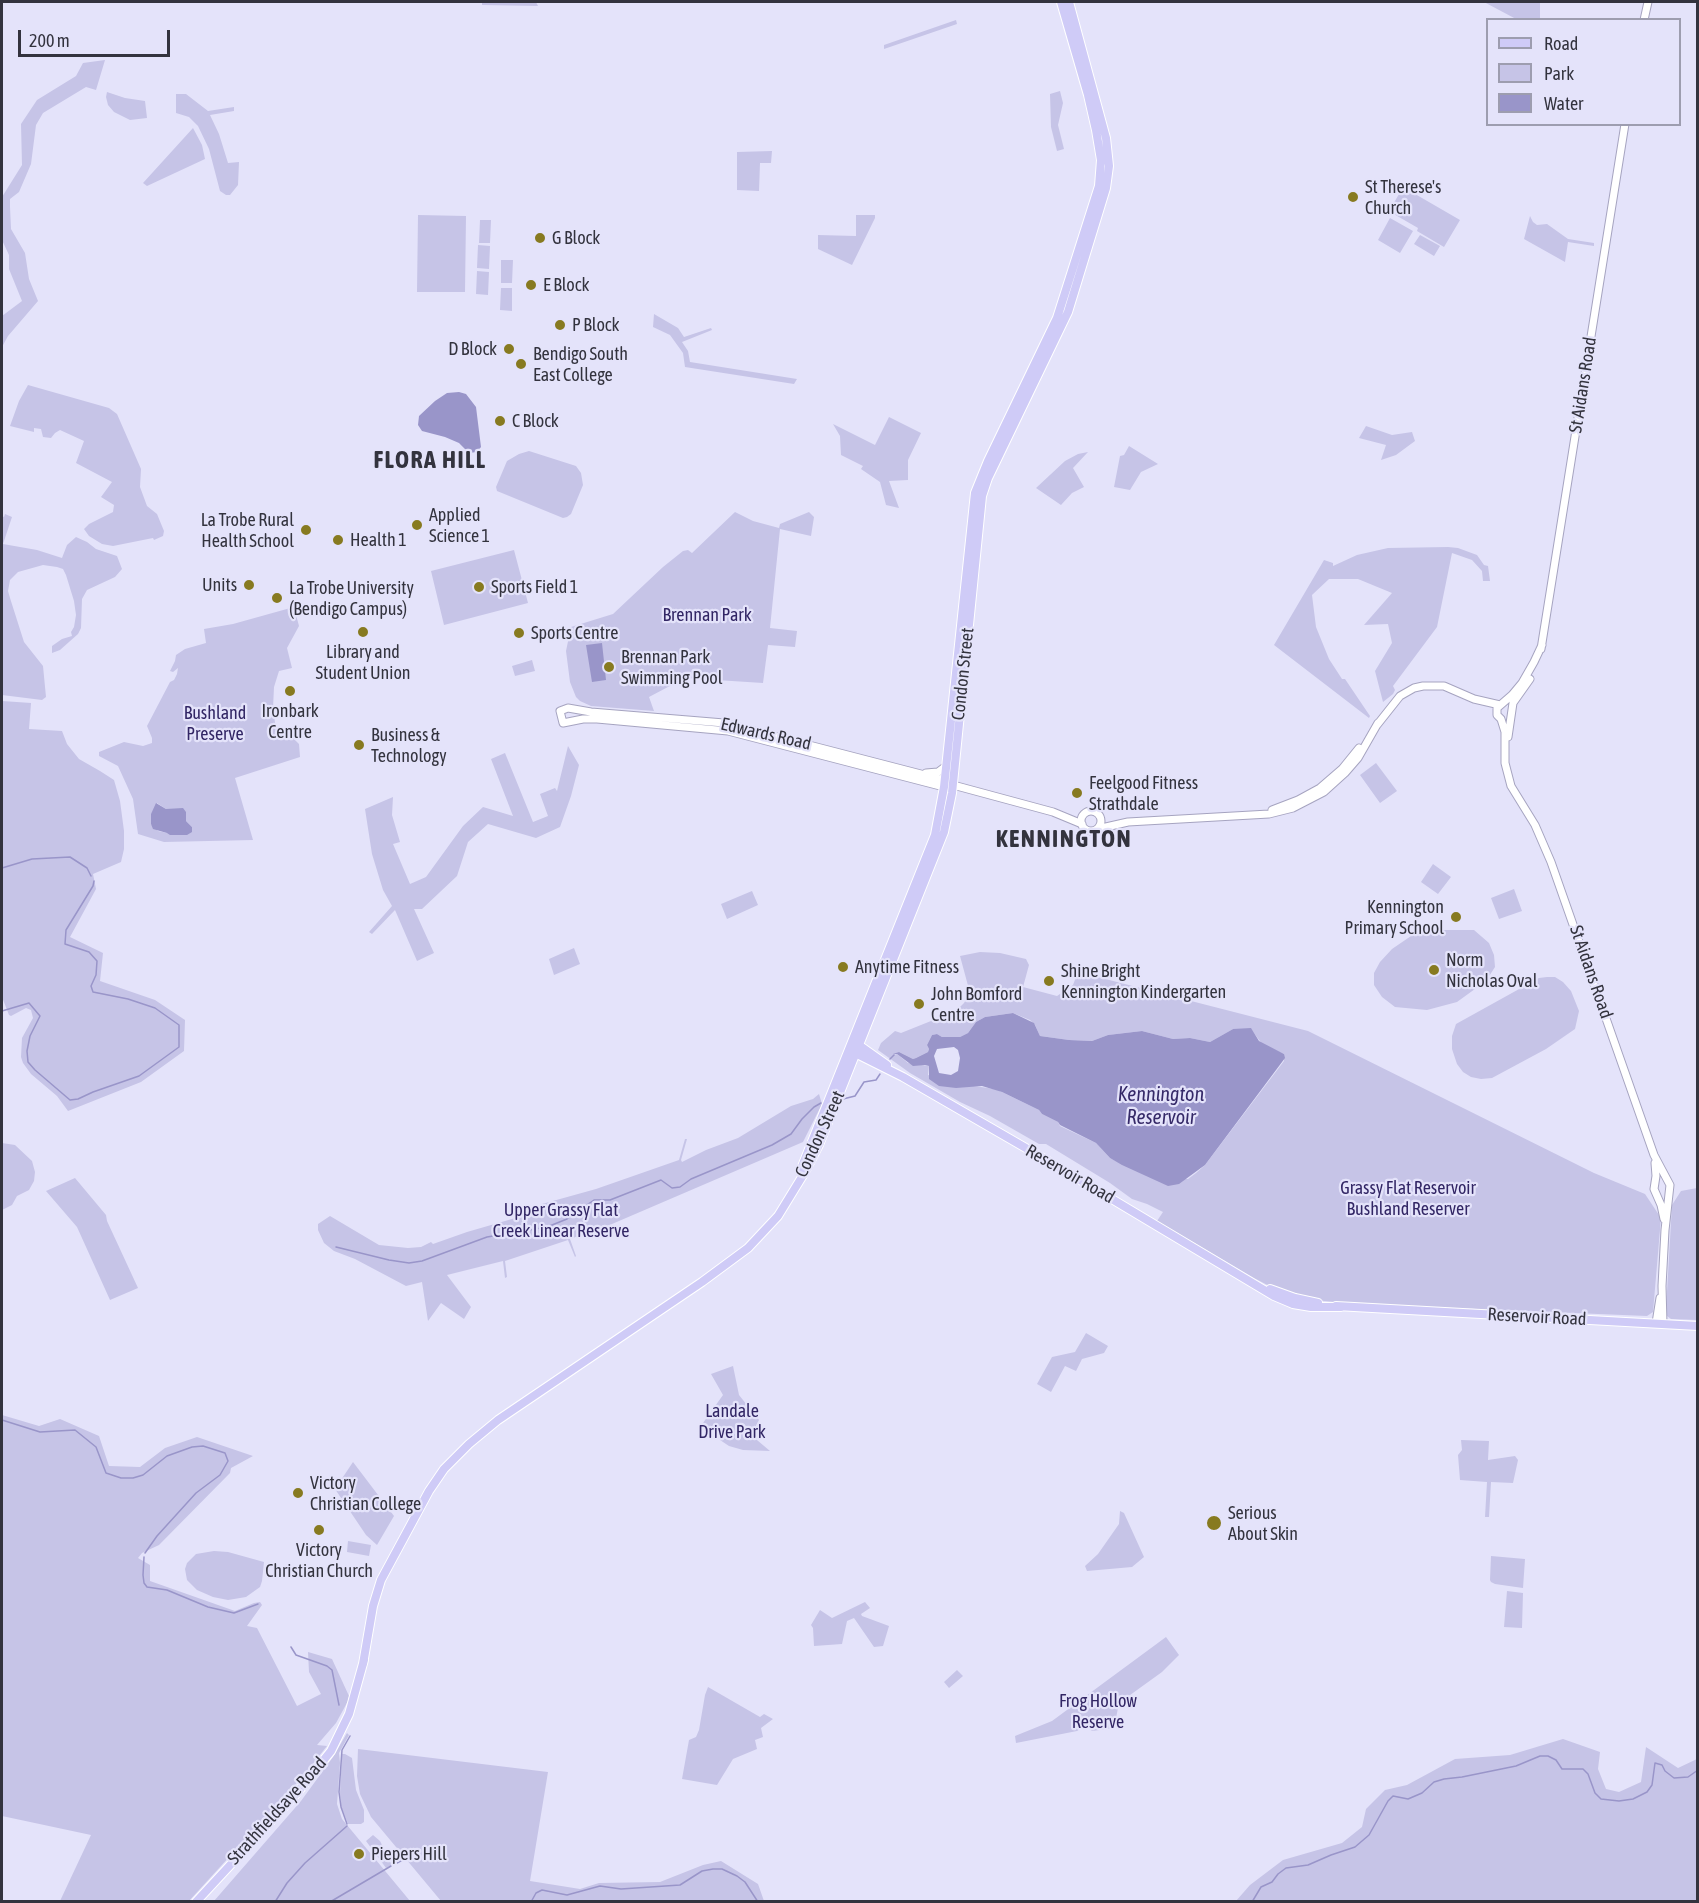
<!DOCTYPE html>
<style>
body{margin:0}
#map{position:relative;width:1699px;height:1903px;overflow:hidden;background:#e4e3fa;font-family:"Asap Condensed",sans-serif}
canvas{display:block}
.frame{position:absolute;inset:0;border:3px solid #33333e;pointer-events:none}
.legend{position:absolute;left:1486px;top:18px;width:195px;height:108px;box-sizing:border-box;background:#e4e3fa;border:2px solid #9d9daf;margin:0;padding:8px 10px;list-style:none;font-size:18px;color:#33333e}
.legend li{display:flex;align-items:center;gap:12px;height:30px}
.legend b{width:30px;border:2px solid #9d9daf}
.scale{position:absolute;left:18px;top:30px;width:152px;height:27px;box-sizing:border-box;border:3px solid #33333e;border-top:0;padding-left:8px;font-size:18px;line-height:21px;white-space:nowrap;color:#33333e;-webkit-text-stroke:4px #e4e3fa;paint-order:stroke}
</style>
<div id="map">
<canvas width="1699" height="1903"></canvas>
<div class="frame"></div>
<ul class="legend">
<li><b style="height:8px;background:#cfcbf7"></b>Road</li>
<li><b style="height:16px;background:#c6c4e7"></b>Park</li>
<li><b style="height:16px;background:#9995c9"></b>Water</li>
</ul>
<div class="scale">200 m</div>
</div>
<script>
const g = document.querySelector('canvas').getContext('2d');
g.lineJoin = 'round';
function fillPath(path, color) { g.fillStyle = color; g.fill(path, 'evenodd'); }
const toPath = rows => new Path2D(rows.map(r => 'M' + r).join(''));
function stroke(path, color, width, dash) { g.strokeStyle = color; g.lineWidth = width; g.lineCap = dash ? 'butt' : 'round'; g.setLineDash(dash || []); g.stroke(path); }
function write(font, color, halo, rows, align = 'center') {
  g.font = font + ' "Asap Condensed",sans-serif'; g.lineWidth = 4.5; g.setLineDash([]); g.textBaseline = 'middle'; g.strokeStyle = halo; g.fillStyle = color; for (const [text, x, y, turn = 0] of rows) {
    g.save(); g.translate(x, y); g.rotate((+turn || 0) * Math.PI / 180); g.textAlign = isNaN(turn) ? turn : align; if (halo) g.strokeText(text, 0, 0); g.fillText(text, 0, 0); g.restore();
  }
}
fillPath(toPath([
 [482,2,536,2,538,6,482,5],
 [1484,2,1540,2,1540,19,1516,19],
 [956,20,957,24,884,49,884,45],
 [105,60,96,90,86,87,43,113,36,125,31,164,19,192,10,199,10,207,11,229,25,253,29,279,38,301,8,336,2,347,2,316,22,301,9,269,9,255,2,240,2,197,22,165,21,124,37,100,76,76,83,63],
 [1060,91,1063,103,1058,125,1064,149,1057,151,1051,127,1050,94],
 [107,92,125,98,145,101,147,118,130,120,114,112,108,105,106,97],
 [176,94,186,94,208,111,234,107,234,111,210,115,219,134,228,163,239,162,238,185,230,195,226,195,220,191,209,149,198,126,189,117,176,113],
 [193,128,202,145,205,159,147,186,143,183],
 [772,151,771,163,760,163,759,191,737,190,737,152],
 [1403,187,1460,220,1444,247,1417,231,1418,228,1392,213,1391,208],
 [418,215,466,216,465,292,417,292],
 [856,215,875,215,875,218,852,265,818,249,818,235,856,236],
 [1530,216,1533,222,1537,225,1547,224,1568,239,1594,243,1594,246,1568,242,1565,262,1524,239],
 [1390,218,1413,231,1400,253,1378,240],
 [480,220,491,220,490,243,479,243],
 [1420,235,1440,246,1434,256,1414,244],
 [478,245,490,246,489,269,477,268],
 [501,260,513,260,512,283,501,283],
 [477,271,489,272,488,295,476,294],
 [501,288,512,288,512,311,500,310],
 [654,314,678,328,684,337,711,328,712,330,682,342,688,351,690,362,797,379,794,384,685,367,683,353,670,335,653,327],
 [28,385,109,408,117,414,141,469,140,487,147,506,157,514,164,531,163,536,154,540,153,538,113,546,102,544,89,536,84,529,89,524,113,512,114,505,101,497,112,482,76,463,84,441,60,430,55,433,51,438,43,437,41,429,34,428,34,432,10,426,19,401],
 [889,417,921,433,908,460,908,480,889,481,899,508,886,505,880,482,861,469,863,466,841,455,840,436,833,424,875,445],
 [1366,426,1392,435,1412,432,1415,441,1396,455,1381,460,1386,445,1359,438],
 [1129,446,1158,464,1141,472,1130,490,1114,487,1120,456,1124,455],
 [529,451,576,466,581,473,583,485,571,514,567,517,563,518,497,491,496,487,507,461,519,454],
 [1088,452,1073,468,1084,487,1072,493,1061,505,1036,488,1065,461,1078,454],
 [735,512,753,521,779,528,780,524,809,512,814,517,811,536,780,529,770,628,797,631,795,647,768,645,763,683,685,678,649,697,654,711,591,706,580,701,576,697,570,682,566,651,571,627,613,614,663,567,683,551,688,550,692,553],
 [5,514,12,517,3,544,37,550,62,558,67,545,76,537,87,542,96,549,117,556,122,569,115,577,87,590,82,599,81,628,78,634,60,650,52,653,52,646,62,639,72,636,71,632,74,627,76,615,74,601,66,575,63,569,57,567,43,565,18,572,10,580,8,591,10,598,24,642,43,666,46,697,42,700,2,695,2,516,4,517],
 [1448,547,1458,548,1477,555,1484,565,1488,566,1490,581,1483,581,1482,571,1472,560,1452,553,1437,627,1393,686,1395,690,1393,694,1383,702,1375,671,1392,643,1388,624,1364,625,1392,593,1358,579,1329,579,1312,595,1316,627,1329,659,1342,679,1345,679,1370,716,1369,718,1274,645,1324,560,1333,563,1333,566,1357,555,1388,548],
 [514,550,528,603,444,625,431,571],
 [294,607,299,626,287,648,292,668,279,671,274,687,273,708,276,730,288,733,299,744,300,757,235,778,253,840,164,842,138,834,133,799,118,766,99,756,99,752,124,742,143,746,152,743,152,738,147,726,170,682,174,680,177,674,178,668,173,672,170,671,175,661,176,655,185,649,206,643,204,629,233,624],
 [157,803,166,809,186,812,186,821,192,827,167,833,158,831,151,824,151,815],
 [532,660,535,671,515,676,512,666],
 [2,701,31,703,29,729,62,731,67,744,79,759,100,771,114,780,120,801,124,831,124,849,121,862,93,874,96,889,70,937,103,953,100,981,155,1000,185,1020,184,1051,141,1082,68,1111,57,1096,31,1074,23,1063,21,1057,22,1038,33,1018,31,1010,26,1008,11,1016,9,1015,2,997],
 [568,746,579,765,571,796,560,827,536,838,488,824,468,842,457,876,422,909,414,909,434,953,417,961,395,910,372,934,369,932,392,906,383,890,372,854,365,809,393,797,392,815,400,842,393,844,410,884,426,877,463,826,483,807,513,816,491,759,505,753,533,822,548,816,540,794,555,788,557,791],
 [1376,763,1397,791,1380,803,1360,775],
 [1433,864,1451,877,1438,894,1421,882],
 [1514,889,1522,911,1499,919,1491,898],
 [752,891,758,905,727,919,721,904],
 [1441,930,1474,930,1489,943,1494,955,1495,967,1486,981,1457,1002,1427,1010,1395,1007,1382,997,1374,985,1374,973,1380,962,1392,949,1414,934],
 [574,948,580,964,554,975,549,959],
 [980,952,1000,953,1026,959,1029,965,1023,987,1057,996,1073,985,1076,977,1082,973,1308,1031,1594,1173,1645,1194,1661,1218,1653,1312,1647,1316,1355,1304,1315,1300,1273,1288,1254,1278,1157,1221,1163,1212,1147,1204,1132,1199,1110,1183,1046,1144,1039,1144,990,1116,960,1102,910,1073,878,1050,881,1043,895,1031,901,1033,956,1011,964,1003,970,993,960,956],
 [1013,1013,1030,1020,1035,1025,1040,1036,1069,1040,1092,1041,1108,1035,1142,1031,1173,1039,1190,1038,1210,1042,1233,1029,1251,1029,1262,1044,1284,1054,1284,1061,1205,1165,1196,1173,1188,1179,1139,1172,1110,1158,1096,1143,1060,1126,1058,1122,1042,1114,1039,1110,1002,1092,995,1089,974,1086,928,1075,929,1066,908,1063,897,1054,894,1055,899,1052,913,1059,916,1058,928,1052,929,1049,927,1045,932,1035,937,1034,942,1037,960,1037,968,1033,976,1022,985,1017],
 [1547,977,1555,977,1563,982,1571,991,1579,1011,1575,1029,1546,1049,1492,1078,1481,1079,1471,1077,1463,1072,1457,1064,1452,1049,1452,1036,1456,1024,1539,978],
 [819,1094,822,1104,803,1142,612,1224,570,1239,576,1256,575,1257,568,1240,505,1261,507,1277,505,1278,503,1261,447,1275,471,1307,464,1319,441,1303,428,1321,422,1282,406,1286,355,1259,334,1251,324,1243,318,1230,318,1224,330,1216,379,1245,408,1248,421,1247,431,1242,433,1244,467,1232,543,1210,542,1204,596,1189,679,1160,685,1139,687,1139,681,1160,682,1162,706,1150,738,1138,791,1106,813,1099],
 [2,1143,15,1145,32,1161,35,1172,34,1181,29,1190,17,1196,12,1205,2,1210],
 [75,1178,106,1215,107,1221,138,1288,110,1300,77,1227,46,1191],
 [1697,1188,1697,1320,1671,1319,1667,1316,1666,1309,1672,1205,1681,1191],
 [1086,1333,1108,1346,1104,1353,1082,1359,1076,1371,1065,1366,1051,1392,1037,1384,1052,1357,1075,1352],
 [733,1366,739,1395,759,1420,751,1435,770,1451,743,1450,729,1446,720,1440,703,1423,723,1395,711,1374],
 [2,1415,39,1426,60,1419,99,1436,109,1466,140,1467,165,1448,197,1437,253,1456,231,1468,230,1473,159,1545,142,1553,138,1558,150,1565,150,1581,235,1611,254,1603,260,1602,262,1605,247,1626,257,1628,297,1706,321,1694,309,1672,308,1652,332,1659,349,1696,348,1701,336,1723,317,1745,327,1746,304,1775,189,1901,60,1901,91,1835,2,1816],
 [1461,1440,1489,1441,1488,1460,1515,1456,1518,1460,1513,1483,1491,1482,1489,1517,1485,1517,1487,1482,1460,1480,1458,1455,1462,1450],
 [353,1462,394,1516,377,1545,366,1535,335,1489],
 [1120,1511,1124,1513,1144,1557,1132,1567,1087,1571,1085,1566,1098,1554,1119,1524],
 [348,1541,371,1545,369,1556,347,1552],
 [214,1551,228,1552,264,1562,262,1581,260,1587,246,1597,228,1600,213,1597,197,1590,187,1580,185,1569,187,1563,196,1554],
 [1491,1556,1525,1559,1523,1588,1495,1584,1491,1582,1490,1580],
 [1507,1591,1523,1593,1522,1628,1504,1627],
 [865,1602,870,1608,861,1614,862,1616,889,1626,883,1646,874,1647,854,1618,847,1621,842,1644,814,1646,813,1628,811,1625,820,1610,832,1618],
 [1166,1637,1179,1655,1162,1672,1119,1703,1114,1728,1092,1731,1085,1726,1077,1731,1016,1743,1015,1736,1052,1721],
 [957,1670,963,1676,949,1688,944,1682],
 [708,1687,760,1717,764,1714,773,1719,761,1728,763,1737,755,1740,757,1749,733,1759,717,1785,682,1779,689,1740,696,1737,699,1730,705,1695],
 [347,1733,349,1735,339,1753,340,1763,337,1804,342,1819,410,1901,214,1901,301,1801,333,1757],
 [1563,1739,1600,1752,1598,1769,1606,1789,1619,1792,1641,1782,1646,1747,1678,1768,1697,1759,1697,1901,1236,1901,1250,1885,1283,1860,1342,1843,1362,1827,1366,1809,1385,1790,1407,1785,1455,1759,1510,1755],
 [358,1749,548,1772,530,1881,580,1889,599,1883,660,1882,703,1865,721,1861,758,1884,764,1901,441,1901,371,1817,360,1794,357,1776],
 [342,1754,345,1754,352,1758,356,1790,364,1810,364,1822,361,1824,348,1824,341,1806,340,1793],
 [373,1835,380,1841,392,1865,386,1868,366,1841]
]), '#c6c4e7');
fillPath(toPath([
 [459,392,466,394,476,407,481,447,477,452,469,453,459,443,445,437,422,431,418,425,419,416,435,401,447,393],
 [602,643,606,680,592,682,586,645],
 [156,803,166,809,183,808,186,812,186,821,192,827,192,832,187,835,170,835,167,833,153,829,151,824,151,814],
 [1013,1013,1034,1023,1040,1036,1069,1040,1092,1041,1108,1035,1142,1031,1173,1039,1190,1038,1210,1042,1233,1029,1251,1028,1259,1041,1284,1054,1285,1058,1205,1165,1179,1184,1168,1186,1122,1165,1110,1158,1096,1143,1060,1125,1058,1122,1042,1114,1039,1110,1002,1092,982,1086,956,1088,939,1086,929,1079,929,1066,925,1065,913,1066,897,1054,893,1054,899,1052,913,1059,916,1058,928,1052,929,1049,927,1045,932,1035,937,1034,942,1037,960,1037,968,1033,976,1022,985,1017],
 [954,1047,958,1050,960,1058,958,1071,951,1075,939,1073,934,1056,937,1049]
]), '#9995c9');
stroke(toPath([
 [2,868,32,859,70,857,87,868,91,876],
 [2,1011,29,1003,40,1016,30,1036,27,1051,28,1062,35,1070,70,1100,78,1099,93,1092,139,1076,179,1047,179,1025,155,1008,128,999,93,992,91,986,96,975,97,961,89,952,65,944,66,930,93,886,94,881],
 [890,1059,894,1055],
 [843,1099,855,1096,864,1082,876,1080,880,1074],
 [336,1247,389,1260,409,1263,422,1261,487,1237,547,1227,567,1219,594,1200,610,1200,661,1180,672,1188,680,1187,691,1179,772,1145,791,1134,802,1119,814,1107,821,1103],
 [2,1420,40,1432,75,1430,96,1447,106,1473,121,1478,133,1478,143,1475,167,1456,192,1447,203,1446,225,1453,228,1461,220,1475,196,1493,157,1536,145,1553],
 [144,1557,143,1575,144,1583,147,1587,167,1590,208,1607,234,1613,258,1604],
 [291,1647,296,1655,327,1666,332,1670,339,1705],
 [347,1824,341,1807,339,1792,342,1750,350,1736],
 [397,1863,408,1857,411,1858],
 [275,1902,287,1883,305,1863,347,1826],
 [330,1902,391,1866],
 [531,1902,536,1893,542,1890,567,1895,600,1886,621,1889,680,1885,702,1871,713,1869,722,1869,737,1876,745,1882,758,1902],
 [1252,1902,1261,1887,1272,1882,1278,1874,1286,1868,1308,1865,1331,1855,1355,1847,1369,1835,1388,1801,1393,1796,1408,1799,1422,1793,1434,1782,1444,1779,1462,1777,1516,1766,1540,1756,1548,1756,1556,1760,1562,1769,1583,1769,1588,1774,1595,1793,1601,1799,1619,1801,1633,1799,1647,1792,1652,1785,1655,1763,1662,1765,1665,1771,1674,1778,1688,1777,1698,1770]
]), '#9995c9', 1.5);
const minor = toPath([
 [1644,20,1648,2],
 [1542,645,1534,662,1522,683,1512,695,1497,708,1497,715,1501,719,1505,732,1505,763,1511,786,1535,825,1551,862,1654,1155,1670,1185,1665,1230,1662,1286,1663,1324],
 [1541,649,1625,124],
 [1377,725,1400,696,1414,688,1423,686,1444,686,1474,699,1500,705],
 [1508,737,1513,703,1530,679],
 [926,773,938,772,946,766],
 [953,785,1053,812,1082,824],
 [944,787,728,731,597,719,583,719,563,723,560,711,568,708,591,712,724,723,944,780],
 [1272,810,1298,800,1320,788,1342,769,1359,748],
 '1081 821a10 10 0 1 1 20 0a10 10 0 1 1-20 0Z',
 [1097,829,1128,822,1269,814,1293,808,1324,792,1345,773,1358,758,1378,723],
 [1655,1163,1656,1176,1654,1189,1661,1205,1664,1219],
 [1656,1323,1660,1298]
]);
const major = toPath([
 [856,1043,887,1065],
 [854,1048,861,1056,903,1077,1050,1162,1274,1296,1293,1304,1311,1307,1341,1307],
 [801,1169,935,835,944,787,975,493,988,461,1057,318,1099,186,1101,160,1096,130,1088,95,1061,2],
 [1270,1289,1295,1298,1318,1303],
 [1336,1306,1698,1326],
 [363,1664,373,1606,381,1580,429,1491,444,1469,469,1444,498,1420,702,1282,748,1248,778,1216,805,1172,819,1145,944,832,952,793,982,496,988,478,1068,312,1106,188,1109,166,1106,138,1069,2],
 [196,1902,297,1793,331,1751,349,1714,364,1660]
]);
stroke(minor, '#a6a4c0', 9);
stroke(major, '#fff', 10);
stroke(minor, '#fff', 7);
stroke(major, '#cfcbf7', 8);
for (const [x, y, r, color] of [
 [1353,197,6,"#877a20"],
 [540,238,6,"#877a20"],
 [531,285,6,"#877a20"],
 [560,325,6,"#877a20"],
 [509,349,6,"#877a20"],
 [521,364,6,"#877a20"],
 [500,421,6,"#877a20"],
 [417,525,6,"#877a20"],
 [306,530,6,"#877a20"],
 [338,540,6,"#877a20"],
 [249,585,6,"#877a20"],
 [479,587,6,"#877a20"],
 [277,598,6,"#877a20"],
 [363,632,6,"#877a20"],
 [519,633,6,"#877a20"],
 [609,667,6,"#877a20"],
 [290,691,6,"#877a20"],
 [359,745,6,"#877a20"],
 [1077,793,6,"#877a20"],
 [1456,917,6,"#877a20"],
 [843,967,6,"#877a20"],
 [1434,970,6,"#877a20"],
 [1049,981,6,"#877a20"],
 [919,1004,6,"#877a20"],
 [298,1493,6,"#877a20"],
 [1214,1523,8,"#877a20"],
 [319,1530,6,"#877a20"],
 [359,1854,6,"#877a20"]
]) { const dot = new Path2D(); dot.arc(x, y, r, 0, 2 * Math.PI); g.fillStyle = color; g.fill(dot); stroke(dot, '#e4e3fa', 2); }
write('18px', '#33333e', '#e4e3fa', [
 ["St Therese's",1365,187],
 ["Church",1365,208],
 ["G Block",552,238],
 ["E Block",543,285],
 ["P Block",572,325],
 ["D Block",497,349,"right"],
 ["Bendigo South",533,354],
 ["East College",533,375],
 ["C Block",512,421],
 ["Applied",429,515],
 ["Science 1",429,536],
 ["La Trobe Rural",294,520,"right"],
 ["Health School",294,541,"right"],
 ["Health 1",350,540],
 ["Units",237,585,"right"],
 ["Sports Field 1",491,587],
 ["La Trobe University",289,588],
 ["(Bendigo Campus)",289,609],
 ["Sports Centre",531,633],
 ["Library and",363,652,"center"],
 ["Student Union",363,673,"center"],
 ["Brennan Park",621,657],
 ["Swimming Pool",621,678],
 ["Ironbark",290,711,"center"],
 ["Centre",290,732,"center"],
 ["Business &",371,735],
 ["Technology",371,756],
 ["Feelgood Fitness",1089,783],
 ["Strathdale",1089,804],
 ["Kennington",1444,907,"right"],
 ["Primary School",1444,928,"right"],
 ["Norm",1446,960],
 ["Nicholas Oval",1446,981],
 ["Anytime Fitness",855,967],
 ["Shine Bright",1061,971],
 ["Kennington Kindergarten",1061,992],
 ["John Bomford",931,994],
 ["Centre",931,1015],
 ["Victory",310,1483],
 ["Christian College",310,1504],
 ["Serious",1228,1513],
 ["About Skin",1228,1534],
 ["Victory",319,1550,"center"],
 ["Christian Church",319,1571,"center"],
 ["Piepers Hill",371,1854]
], 'left');
write('18px', '#33333e', '#e4e3fa', [
 ["St Aidans Road",1583,385,-81],
 ["Condon Street",963,674,-84],
 ["Edwards Road",766,734,13],
 ["St Aidans Road",1591,972,71],
 ["Condon Street",820,1134,-65],
 ["Reservoir Road",1070,1174,30],
 ["Reservoir Road",1537,1317,3],
 ["Strathfieldsaye Road",277,1811,-48]
]);
write('18px', '#322665', '#e4e3fa', [
 ["Brennan Park",707,615],
 ["Bushland",215,713],
 ["Preserve",215,734],
 ["Grassy Flat Reservoir",1408,1188],
 ["Bushland Reserver",1408,1209],
 ["Upper Grassy Flat",561,1210],
 ["Creek Linear Reserve",561,1231],
 ["Landale",732,1411],
 ["Drive Park",732,1432],
 ["Frog Hollow",1098,1701],
 ["Reserve",1098,1722]
]);
write('italic 20px', '#352968', '#e4e3fa', [
 ["Kennington",1161,1095],
 ["Reservoir",1161,1118]
]);
g.letterSpacing = '1.5px';
write('bold 24px', '#33333e', '#e4e3fa', [
 ["FLORA HILL",430,460],
 ["KENNINGTON",1064,839]
]);
g.letterSpacing = '0px';
</script>
